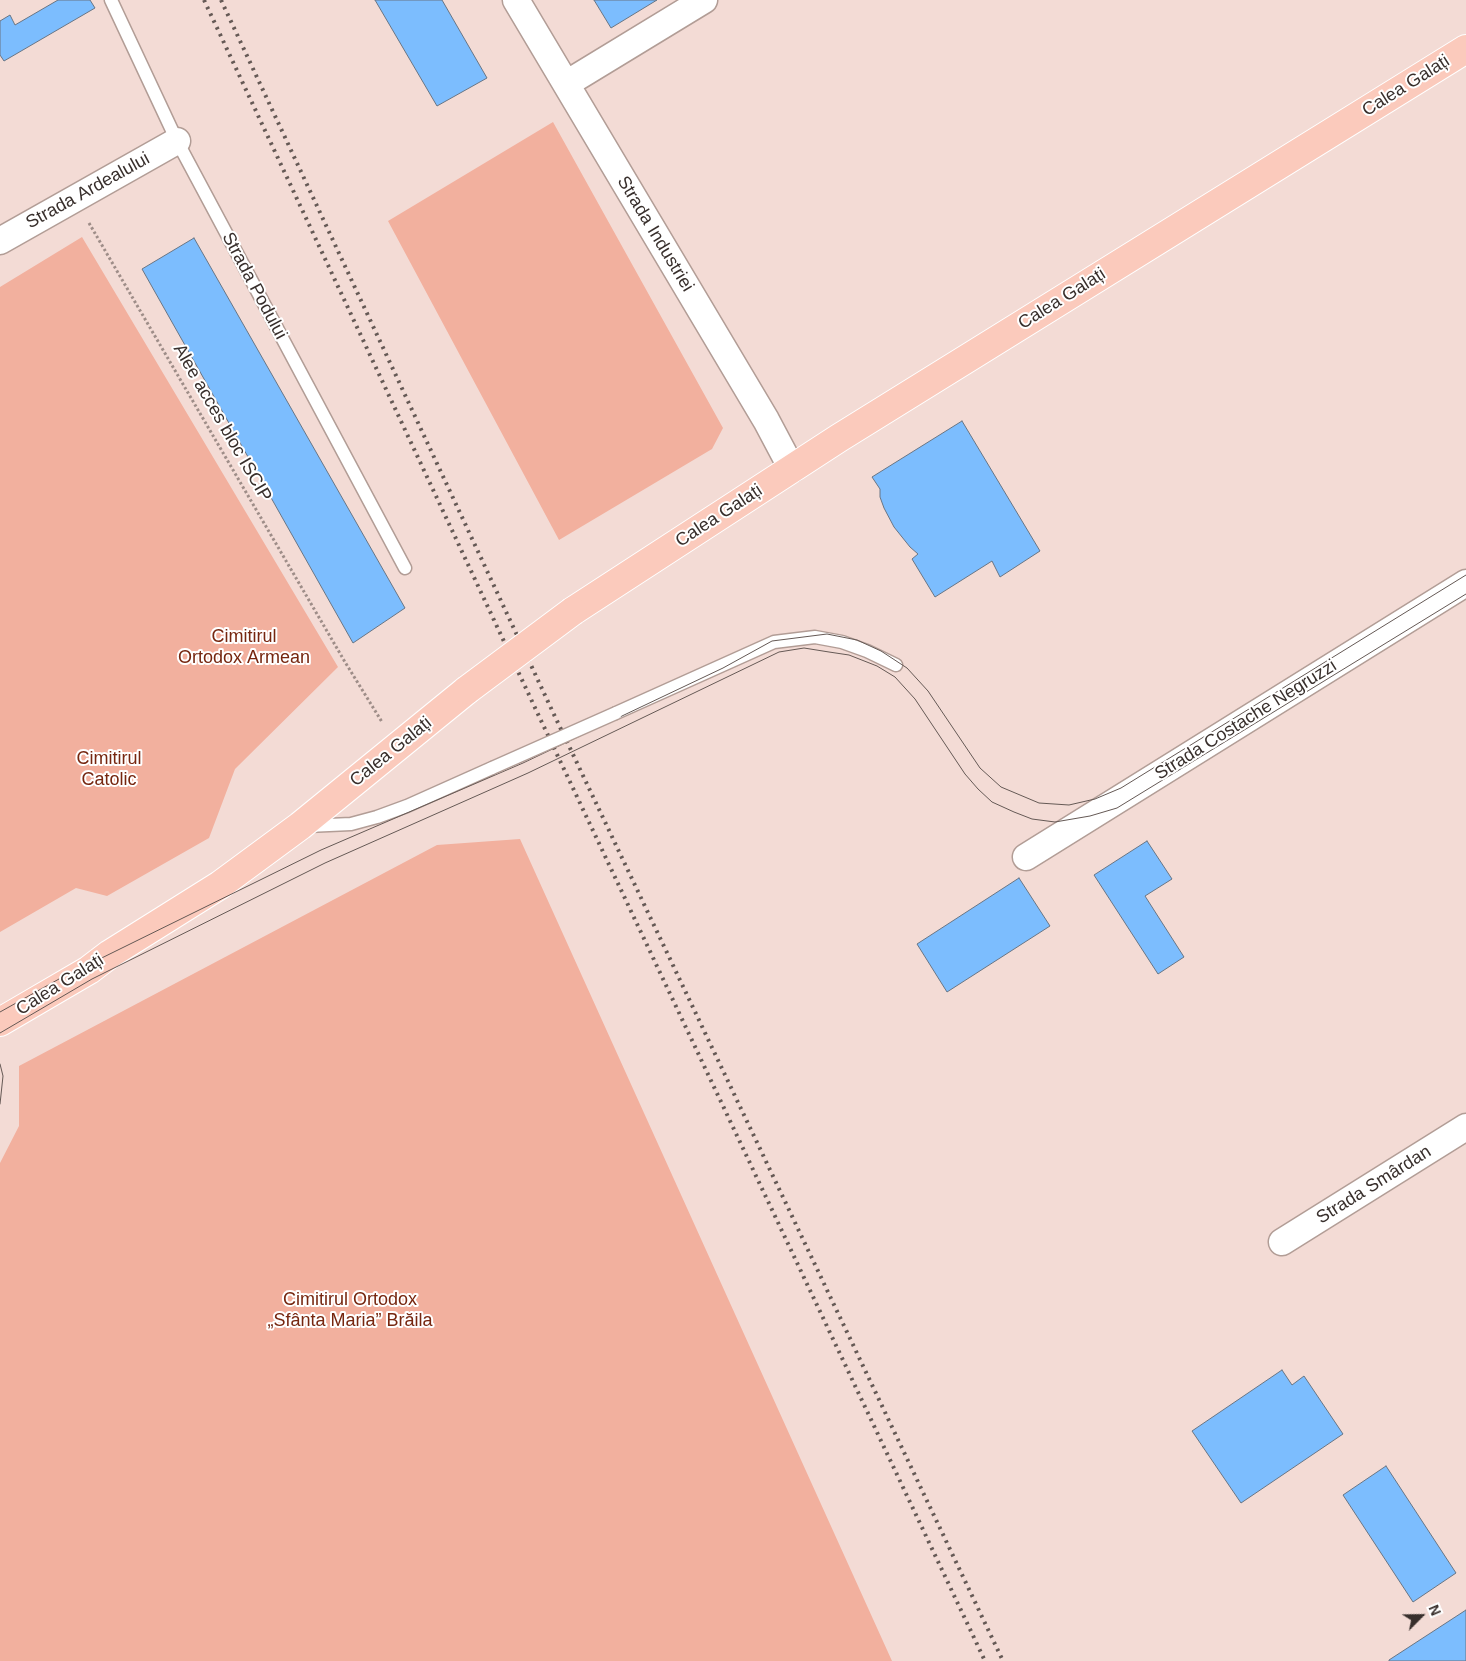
<!DOCTYPE html>
<meta charset="utf-8">
<style>
body{margin:0}
#map{position:relative;width:1466px;height:1661px;overflow:hidden;background:#f3dbd5;font-family:Arial,sans-serif}
canvas{display:block}
.north{position:absolute;left:1396px;top:1591px;width:50px;height:50px;-webkit-text-stroke:4px #fff;paint-order:stroke;rotate:67deg;font-size:14px;font-weight:700;line-height:20px;text-align:center;color:#382f2c}
.north::after{content:'';display:block;margin:auto;width:18px;height:22px;background:#382f2c;clip-path:polygon(50% 0,100% 100%,50% 72%,0 100%)}
</style>
<div id="map">
<canvas width="1466" height="1661"></canvas>
<div class="north">N</div>
</div>
<script>
const g = document.querySelector('canvas').getContext('2d');
g.lineJoin = 'round';
function fillPath(path, color) { g.fillStyle = color; g.fill(path, 'evenodd'); }
const toPath = rows => new Path2D(rows.map(r => 'M' + r).join(''));
function stroke(path, color, width, dash) { g.strokeStyle = color; g.lineWidth = width; g.lineCap = dash ? 'butt' : 'round'; g.setLineDash(dash || []); g.stroke(path); }
function write(font, color, halo, rows, align = 'center') {
  g.font = font + ' Arial,sans-serif'; g.lineWidth = 4; g.setLineDash([]); g.textBaseline = 'middle'; g.strokeStyle = halo; g.fillStyle = color; for (const [text, x, y, turn = 0] of rows) {
    g.save(); g.translate(x, y); g.rotate((+turn || 0) * Math.PI / 180); g.textAlign = isNaN(turn) ? turn : align; if (halo) g.strokeText(text, 0, 0); g.fillText(text, 0, 0); g.restore();
  }
}
fillPath(toPath([
 [553,122,723,428,712,449,559,540,388,221],
 [82,237,338,667,235,769,209,838,107,896,76,888,0,932,0,287],
 [520,839,892,1661,0,1661,0,1163,19,1126,19,1066,437,845]
]), '#f2b09e');
const building = toPath([
 [58,0,90,0,95,8,4,61,0,55,0,21,10,15,15,25,58,0],
 [375,0,442,0,487,78,437,106,375,0],
 [594,0,657,0,611,28,594,0],
 [194,238,405,608,353,643,142,269,194,238],
 [962,421,1040,551,1000,577,992,561,935,597,912,559,918,554,910,547,894,527,884,508,880,497,880,489,872,477,962,421],
 [1147,841,1172,879,1145,896,1184,957,1158,974,1094,875,1147,841],
 [1019,878,1050,926,947,992,917,944,1019,878],
 [1282,1370,1292,1385,1304,1376,1343,1434,1241,1503,1192,1431,1282,1370],
 [1386,1466,1456,1573,1413,1602,1343,1495,1386,1466],
 [1466,1610,1466,1661,1389,1661,1389,1660,1466,1610]
]);
fillPath(building, '#7cbdfe');
stroke(building, '#687584', 1);
const lane = toPath([
 [111,0,177,141,405,568],
 [616,713,774,642,815,637,842,642,867,651,896,665],
 [307,826,351,824,377,817,407,806,492,768]
]);
const street = toPath([
 [516,0,766,420,792,469],
 [566,84,704,0],
 [0,241,177,141],
 [1026,857,1466,583],
 [1282,1242,1466,1127]
]);
const primary = toPath([
 [573,611,839,438,1466,49],
 [0,1022,89,970,110,954,220,885,300,826,467,690]
]);
stroke(lane, '#b29d96', 15);
stroke(street, '#b29d96', 29);
stroke(primary, '#fff', 30);
stroke(toPath([
 [89,223,345,662,382,722]
]), '#9e8d88', 3, [2.5, 2.5]);
stroke(lane, '#fff', 12);
stroke(street, '#fff', 26);
stroke(primary, '#fbcabc', 28);
stroke(toPath([
 [0,1012,59,979,321,850,523,763,723,668,772,641,827,634,857,640,881,651,907,668,928,691,980,768,1001,787,1039,803,1069,805,1095,799,1121,788,1466,575],
 [0,1033,92,979,325,863,528,773,779,652,804,648,829,652,849,655,877,666,895,677,915,699,965,774,978,789,992,802,1014,812,1032,819,1055,822,1090,816,1117,808,1466,594],
 [0,1064,3,1076,0,1104]
]), '#655955', 1);
stroke(toPath([
 [204,0,537,712,985,1661],
 [221,0,550,706,1003,1661]
]), '#655955', 4, [2.5, 5]);
const laneBridge = toPath([
 [492,768,616,713]
]);
const primaryBridge = toPath([
 [467,690,573,611]
]);
stroke(laneBridge, '#b29d96', 15, []);
stroke(primaryBridge, '#fff', 30, []);
stroke(laneBridge, '#fff', 12);
stroke(primaryBridge, '#fbcabc', 28);
write('18px', '#382f2c', '#fff', [
 ["Calea Galați",1406,86,-32],
 ["Strada Ardealului",88,191,-29],
 ["Strada Industriei",655,234,59],
 ["Strada Podului",254,286,62],
 ["Calea Galați",1062,299,-32],
 ["Alee acces bloc ISCIP",222,423,60],
 ["Calea Galați",719,516,-33],
 ["Strada Costache Negruzzi",1246,720,-32],
 ["Calea Galați",391,752,-39],
 ["Calea Galați",60,985,-32],
 ["Strada Smârdan",1374,1185,-32]
]);
write('18px', '#76260f', '#fff', [
 ["Cimitirul",244,637],
 ["Ortodox Armean",244,658],
 ["Cimitirul",109,759],
 ["Catolic",109,780],
 ["Cimitirul Ortodox",350,1300],
 ["„Sfânta Maria” Brăila",350,1321]
]);
</script>
